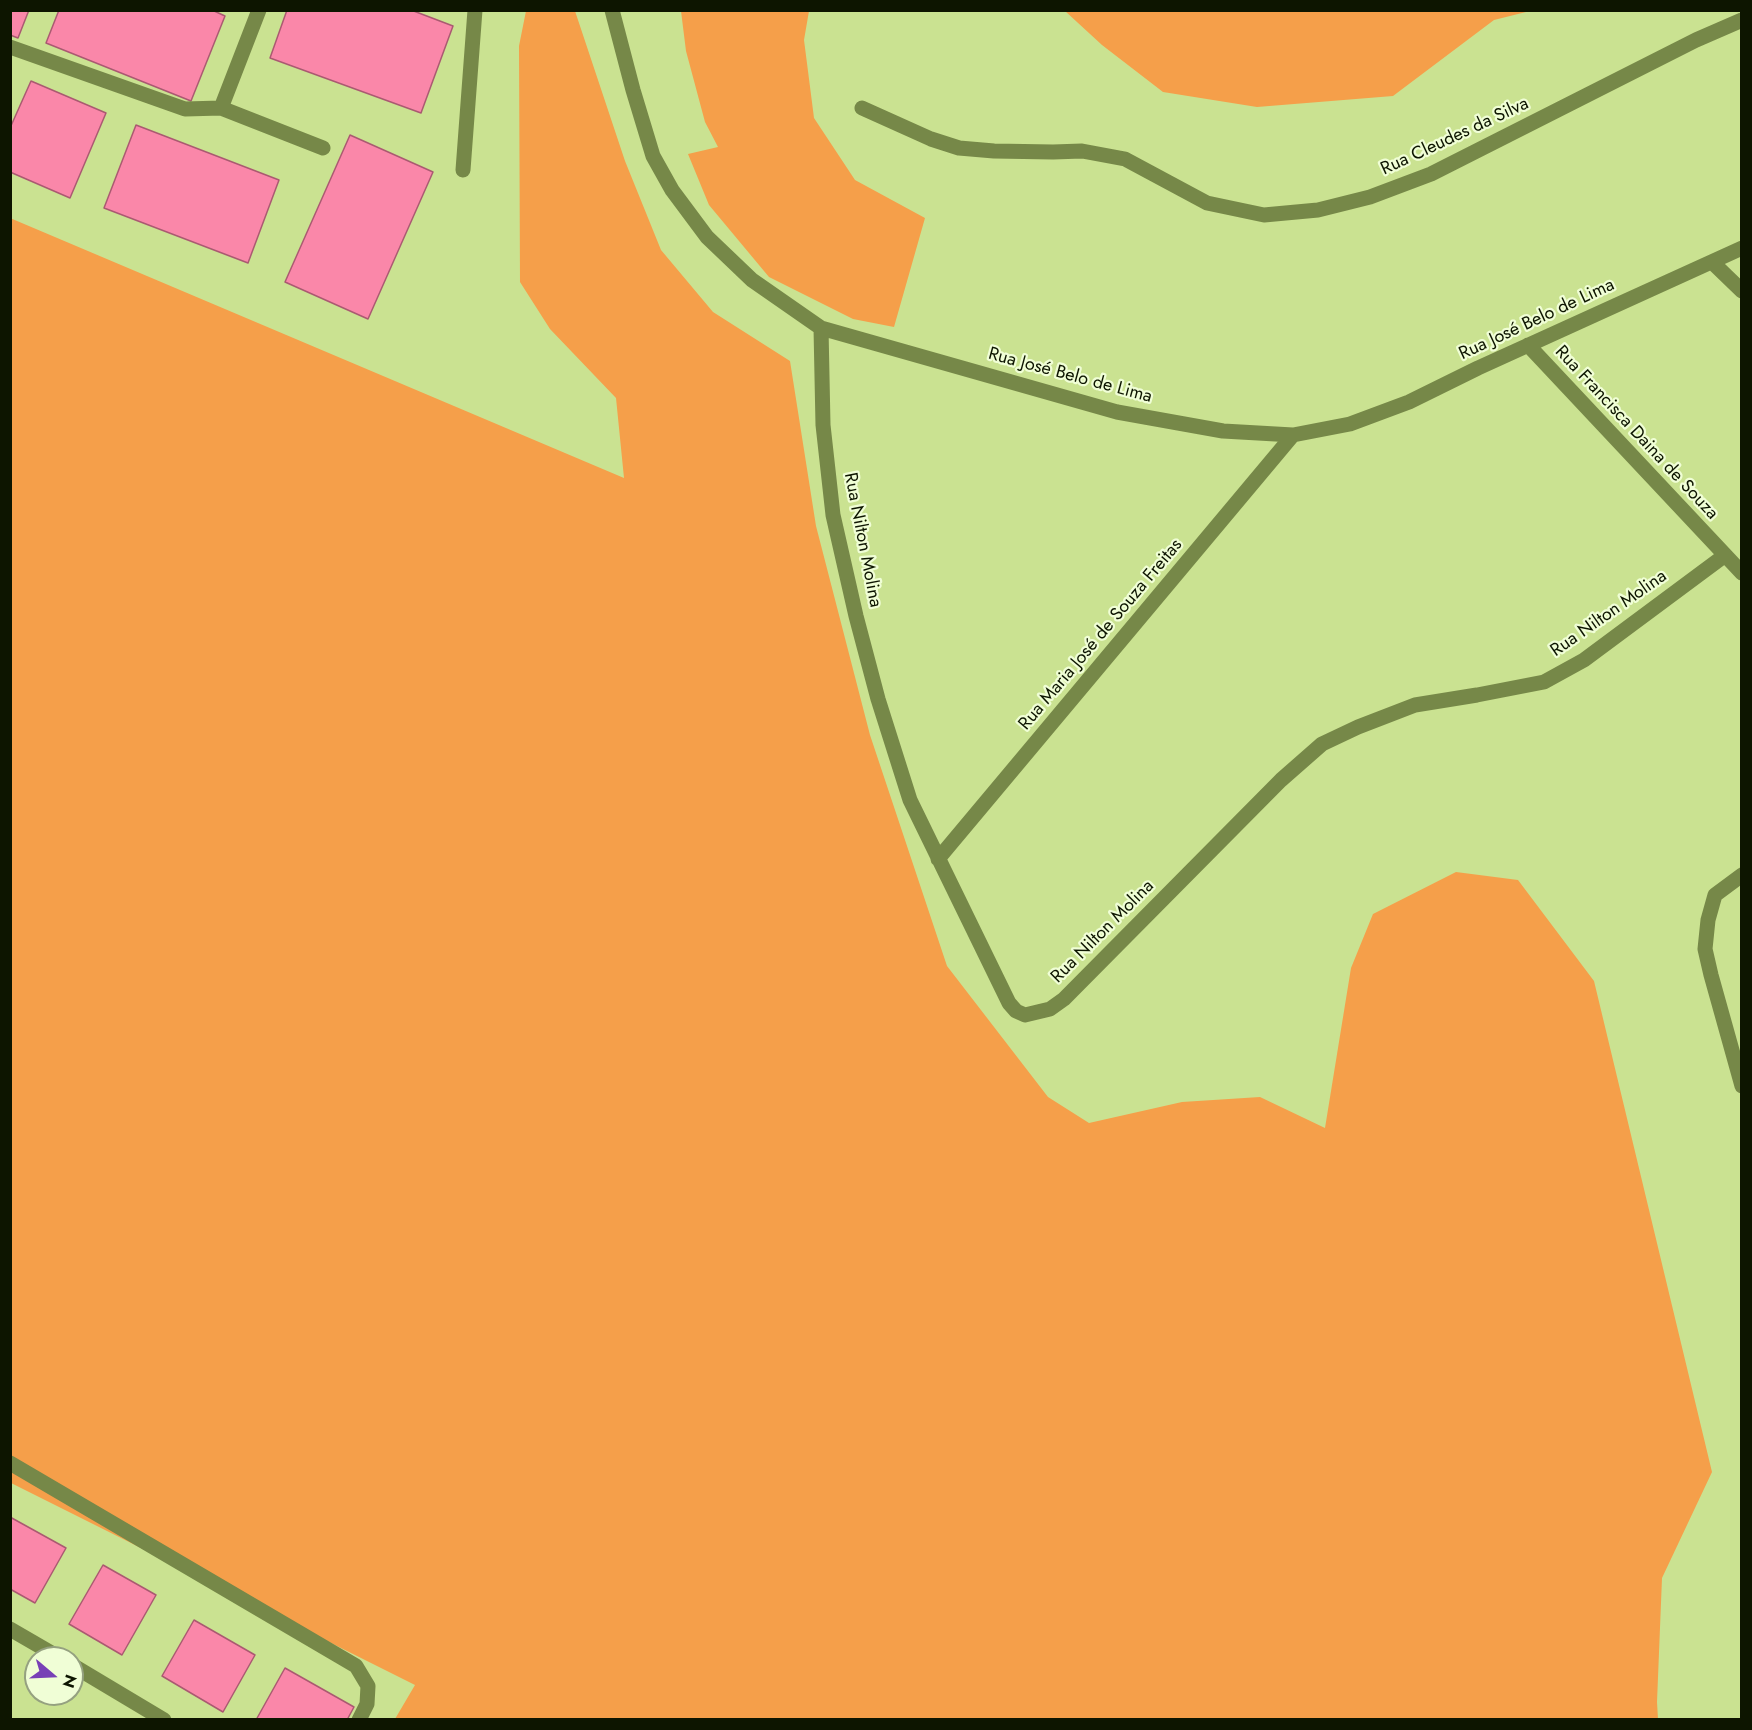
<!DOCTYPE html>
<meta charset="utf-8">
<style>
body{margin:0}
#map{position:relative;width:1752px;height:1730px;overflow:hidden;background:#cae291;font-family:Jost,sans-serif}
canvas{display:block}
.frame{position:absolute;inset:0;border:12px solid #0d1500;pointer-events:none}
.north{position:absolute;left:24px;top:1646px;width:60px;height:60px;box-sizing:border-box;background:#f0fed6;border:2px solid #95a180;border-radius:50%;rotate:109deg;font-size:16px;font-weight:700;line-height:24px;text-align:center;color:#0d1500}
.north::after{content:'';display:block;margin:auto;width:21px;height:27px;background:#7840b6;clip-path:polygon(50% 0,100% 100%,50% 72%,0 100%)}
</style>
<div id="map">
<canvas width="1752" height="1730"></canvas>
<div class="frame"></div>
<div class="north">N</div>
</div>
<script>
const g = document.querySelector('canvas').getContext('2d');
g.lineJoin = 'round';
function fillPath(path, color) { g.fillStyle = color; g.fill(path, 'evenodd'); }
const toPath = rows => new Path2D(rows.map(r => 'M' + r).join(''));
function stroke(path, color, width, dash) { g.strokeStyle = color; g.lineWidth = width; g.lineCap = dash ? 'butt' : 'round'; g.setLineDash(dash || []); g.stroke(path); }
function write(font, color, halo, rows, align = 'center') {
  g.font = font + ' Jost,sans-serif'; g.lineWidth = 4.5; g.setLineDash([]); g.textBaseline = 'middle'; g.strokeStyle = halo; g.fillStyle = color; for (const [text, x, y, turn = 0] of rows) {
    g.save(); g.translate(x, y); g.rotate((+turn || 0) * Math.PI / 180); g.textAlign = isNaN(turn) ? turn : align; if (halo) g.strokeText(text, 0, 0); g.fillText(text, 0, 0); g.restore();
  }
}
fillPath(toPath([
 [526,11,575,11,625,161,661,250,713,312,790,361,816,526,870,735,947,966,1048,1097,1089,1123,1182,1102,1260,1097,1325,1128,1351,968,1373,914,1456,872,1518,880,1594,981,1712,1472,1662,1578,1657,1702,1658,1719,395,1719,415,1685,11,1483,10,218,624,478,616,398,550,329,520,282,519,46],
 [681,11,809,11,804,40,814,118,855,180,925,218,894,327,853,319,769,277,709,205,688,154,718,147,705,122,686,51],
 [1065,11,1530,11,1494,20,1393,96,1257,107,1163,92,1102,45]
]), '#f59f4a');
const building = toPath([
 [10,10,29,10,18,38,10,35,10,10],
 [59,10,212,10,225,16,191,101,46,43,59,10],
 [287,10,411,10,453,26,421,113,270,58,287,10],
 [31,81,106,113,70,198,10,172,10,128,31,81],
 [136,125,279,180,248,263,104,208,136,125],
 [350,135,433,172,368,319,285,282,350,135],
 [10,1517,66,1548,35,1603,10,1589,10,1517],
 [103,1565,156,1595,122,1655,69,1624,103,1565],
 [194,1620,255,1655,223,1712,162,1676,194,1620],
 [285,1668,354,1707,347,1720,256,1720,285,1668]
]);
fillPath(building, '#fa87a9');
stroke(building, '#aa5a71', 1.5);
stroke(toPath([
 [612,10,633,90,653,156,672,190,707,237,752,280,821,328,1117,412,1223,431,1293,435,1350,424,1409,402,1478,368,1742,248],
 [10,47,185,109,221,108,323,148],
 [221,108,259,10],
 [862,108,931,139,959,148,994,151,1053,152,1082,151,1125,159,1207,203,1264,215,1318,210,1370,197,1431,174,1696,40,1742,20],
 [463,170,475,10],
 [1712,262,1742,291],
 [821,328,823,425,833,515,856,616,878,699,910,800,1009,1003,1016,1011,1025,1015,1050,1009,1064,999,1281,780,1322,744,1358,727,1415,705,1477,695,1544,682,1584,660,1724,556],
 [1528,345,1742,573],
 [938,859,1293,435],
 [1742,875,1715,895,1708,920,1705,949,1711,975,1742,1086],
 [10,1463,356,1666,368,1686,367,1704,359,1720],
 [10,1629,60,1658],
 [72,1665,164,1720]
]), '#768848', 15);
write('18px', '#0d1500', '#f0fed6', [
 ["Rua Cleudes da Silva",1455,137,-25],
 ["Rua José Belo de Lima",1537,320,-25],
 ["Rua José Belo de Lima",1070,376,15],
 ["Rua Francisca Daina de Souza",1636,433,47],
 ["Rua Nilton Molina",862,540,79],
 ["Rua Nilton Molina",1609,614,-35],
 ["Rua Maria José de Souza Freitas",1101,635,-50],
 ["Rua Nilton Molina",1103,932,-45]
]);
</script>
